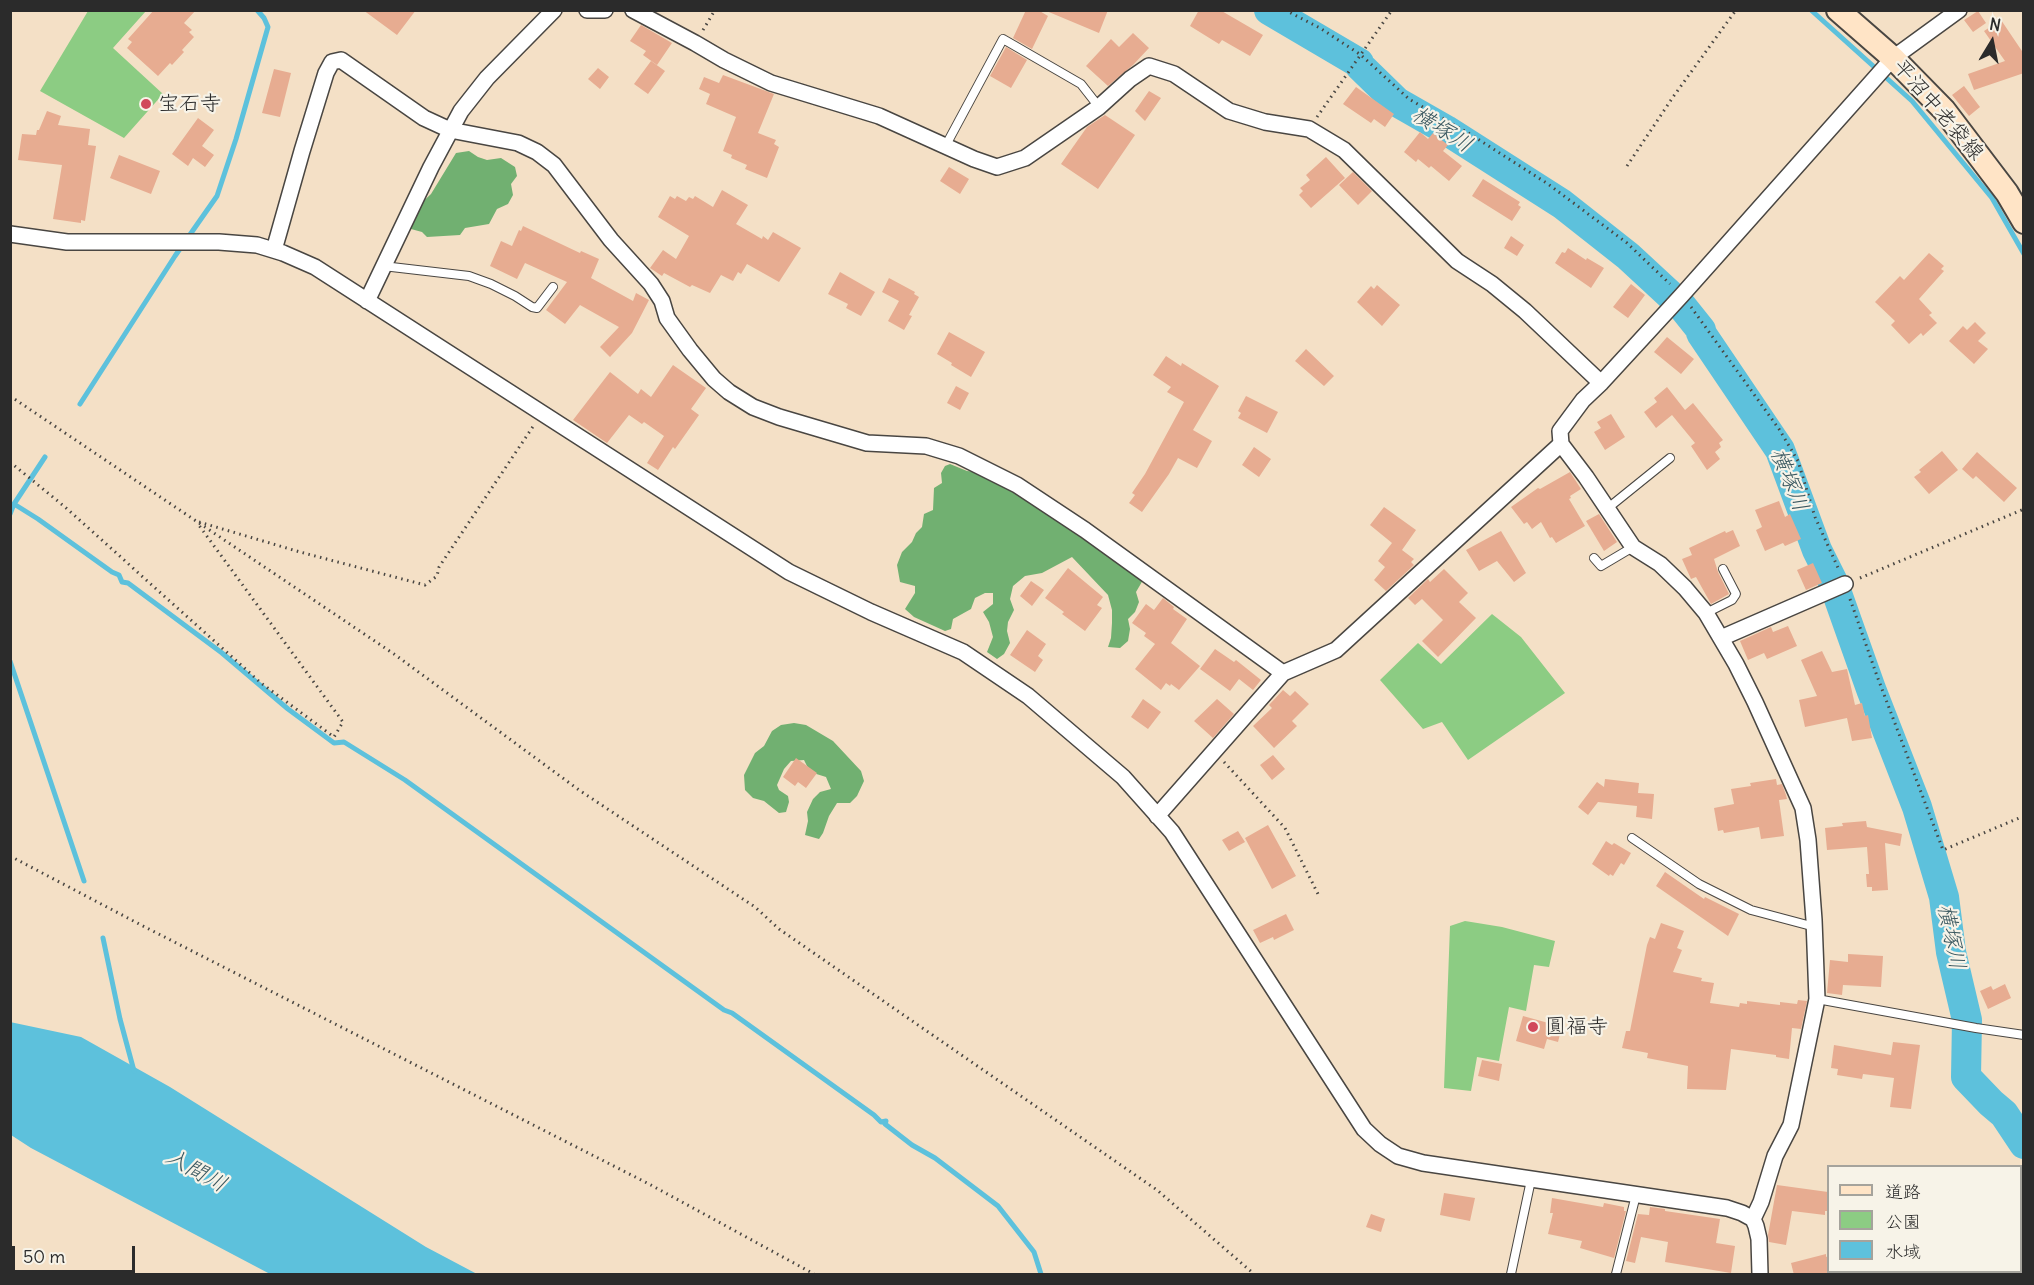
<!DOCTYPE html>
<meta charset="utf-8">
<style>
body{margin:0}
#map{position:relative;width:2034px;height:1285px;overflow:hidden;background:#f4e0c6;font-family:Delius,"Klee One",sans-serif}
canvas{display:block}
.frame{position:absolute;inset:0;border:12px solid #2b2b2b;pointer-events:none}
.legend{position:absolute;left:1827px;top:1165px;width:195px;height:108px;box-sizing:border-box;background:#f7f3e8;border:2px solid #a5a39c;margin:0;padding:8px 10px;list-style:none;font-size:18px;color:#2b2b2b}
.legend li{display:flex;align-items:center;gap:12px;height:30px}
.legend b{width:30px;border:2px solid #a5a39c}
.north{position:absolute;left:1962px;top:12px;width:60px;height:60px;-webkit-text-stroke:4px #f7f3e8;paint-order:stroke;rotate:10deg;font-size:16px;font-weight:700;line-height:24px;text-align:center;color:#2b2b2b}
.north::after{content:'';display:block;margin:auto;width:21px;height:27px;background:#2b2b2b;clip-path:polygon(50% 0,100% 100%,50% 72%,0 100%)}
.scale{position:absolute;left:12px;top:1246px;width:123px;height:27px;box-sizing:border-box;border:3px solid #2b2b2b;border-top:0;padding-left:8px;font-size:18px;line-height:21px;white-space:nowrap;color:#2b2b2b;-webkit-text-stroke:4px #f7f3e8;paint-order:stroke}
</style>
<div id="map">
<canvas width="2034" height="1285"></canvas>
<div class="frame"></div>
<ul class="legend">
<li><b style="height:8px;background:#ffe4c6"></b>道路</li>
<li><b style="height:16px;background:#8ccc83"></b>公園</li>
<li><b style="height:16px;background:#5dc1dc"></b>水域</li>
</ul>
<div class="north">N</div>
<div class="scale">50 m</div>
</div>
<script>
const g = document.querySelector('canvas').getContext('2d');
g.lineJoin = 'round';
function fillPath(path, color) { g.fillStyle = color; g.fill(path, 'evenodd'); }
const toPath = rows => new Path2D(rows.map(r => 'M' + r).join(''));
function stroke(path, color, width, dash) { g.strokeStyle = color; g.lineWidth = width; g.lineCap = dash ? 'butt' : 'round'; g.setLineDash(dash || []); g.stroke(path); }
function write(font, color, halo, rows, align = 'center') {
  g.font = font + ' Delius,"Klee One",sans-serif'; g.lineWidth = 4.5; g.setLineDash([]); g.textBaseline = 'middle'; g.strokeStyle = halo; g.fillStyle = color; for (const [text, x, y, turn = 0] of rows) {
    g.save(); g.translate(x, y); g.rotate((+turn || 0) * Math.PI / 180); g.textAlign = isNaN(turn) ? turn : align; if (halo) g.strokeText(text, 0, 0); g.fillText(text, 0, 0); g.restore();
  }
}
fillPath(toPath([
 [88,11,146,11,113,48,163,94,124,138,40,91],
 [1492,614,1521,637,1565,693,1468,760,1442,722,1423,729,1380,680,1418,643,1441,664],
 [1465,921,1502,927,1555,941,1549,967,1534,965,1526,1011,1509,1007,1499,1061,1477,1057,1471,1091,1444,1088,1450,926]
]), '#8ccc83');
fillPath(toPath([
 [469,151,478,157,487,160,501,158,515,167,517,176,511,184,513,195,508,204,497,209,489,224,465,228,460,235,427,237,422,232,411,229,415,209,431,194,456,153],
 [950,464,967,471,978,472,995,480,1004,487,1015,491,1030,489,1143,580,1136,592,1139,602,1135,612,1128,619,1130,629,1128,641,1120,648,1108,647,1111,638,1112,623,1112,610,1108,595,1072,557,1042,573,1025,576,1013,586,1010,599,1014,610,1008,622,1007,631,1010,643,1004,654,997,659,987,652,993,637,989,622,983,612,993,604,993,593,985,593,975,598,971,609,953,619,951,629,945,631,914,617,905,609,915,593,915,586,900,582,897,565,902,552,912,542,916,533,922,527,924,514,933,510,934,488,942,483,941,473,945,466],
 [794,723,806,725,833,741,861,771,864,781,857,796,850,803,837,803,829,816,823,833,819,839,805,835,808,821,807,812,813,799,820,792,831,789,826,777,810,772,804,760,791,761,784,769,777,785,779,790,788,796,789,802,786,812,779,813,764,801,753,798,745,790,744,775,755,753,764,746,772,731,781,725]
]), '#71b071');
fillPath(toPath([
 [10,1022,81,1037,170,1087,426,1247,477,1274,270,1274,31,1148,11,1135]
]), '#5dc1dc');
stroke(toPath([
 [1811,10,1912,101,1992,198,2024,254],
 [80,404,175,256,217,196,236,139,268,27,264,18,257,10],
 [14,504,38,519,112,572,119,575,122,582,128,583,222,653,288,709,334,743,344,742,405,780,724,1010,732,1013,874,1115,881,1122,886,1121,885,1124,912,1145,935,1158,998,1206,1034,1252,1041,1274],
 [10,514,14,504,45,457],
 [10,661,84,881],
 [103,938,120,1019,134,1071]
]), '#5dc1dc', 5);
stroke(toPath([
 [1269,10,1359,63,1360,66,1397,102,1446,130,1562,204,1628,256,1681,305,1701,330,1701,333,1780,450,1817,550,1833,582,1871,689,1917,807,1944,897,1951,952,1967,1020,1966,1077,1991,1103,2004,1114,2024,1144]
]), '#5dc1dc', 30);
fillPath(toPath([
 [154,10,196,10,184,23,192,30,189,32,194,37,182,50,184,52,172,65,170,63,158,76,127,48,132,42,128,39],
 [363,10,416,10,397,35],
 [1026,10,1038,10,1048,16,1032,49,1013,38],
 [1044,10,1108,10,1099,33],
 [1199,10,1220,10,1263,35,1250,56,1222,40,1219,44,1190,26],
 [1978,11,1986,23,1973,32,1964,20],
 [2001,20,2024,54,2024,73,1974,90,1968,74,2005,61,1984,31],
 [641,25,672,43,657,65,643,55,646,51,630,41],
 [1133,33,1149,48,1133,65,1108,86,1086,66,1111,39,1119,47],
 [1006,47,1027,60,1011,88,990,76],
 [651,61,665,71,648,94,634,84],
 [598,68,609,77,600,89,588,79],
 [274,69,291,73,280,117,262,113],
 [723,75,774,94,758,133,776,140,774,144,779,147,767,178,745,169,747,165,731,158,732,155,723,151,736,117,706,104,710,94,699,89,704,77,719,83],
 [1964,86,1980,107,1969,116,1952,95],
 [1356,87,1394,114,1385,127,1374,119,1371,123,1343,104],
 [1149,91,1161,98,1145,121,1135,111],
 [47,111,61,116,58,125,90,129,88,145,96,146,85,221,81,220,81,223,53,219,62,165,18,160,22,134,36,135,37,130,39,130],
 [1105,115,1135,135,1098,189,1061,164,1087,127],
 [198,118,214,130,202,146,214,155,205,167,193,158,188,166,172,154],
 [1420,132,1428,139,1433,133,1448,145,1443,151,1462,166,1449,181,1431,166,1429,168,1418,159,1416,162,1404,152],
 [119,155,160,171,151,194,110,178],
 [1326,157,1345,178,1311,208,1299,195,1303,191,1300,188,1310,180,1306,175],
 [949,167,969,179,960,194,940,181],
 [1353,172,1372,191,1358,205,1339,185],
 [1483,179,1520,202,1518,205,1521,207,1512,221,1472,196],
 [722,190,748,205,736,224,762,239,763,236,768,240,773,232,801,248,779,282,747,264,741,274,738,272,733,281,721,275,710,293,692,285,690,287,664,273,662,276,650,268,663,250,676,259,689,236,658,217,670,196,675,199,677,196,686,201,689,197,693,199,695,196,713,207],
 [523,226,580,253,581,251,599,259,591,278,633,301,636,293,649,300,632,333,610,357,600,347,619,327,580,305,565,324,546,310,567,282,525,263,517,279,490,266,501,241,512,246,519,230,521,231],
 [1511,236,1524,245,1517,256,1504,248],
 [1568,248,1586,260,1587,258,1604,268,1591,288,1555,263,1562,252,1565,253],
 [1929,253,1944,266,1941,269,1944,271,1919,299,1932,313,1929,315,1937,323,1923,336,1921,333,1909,344,1891,325,1895,321,1875,302,1900,276,1904,280],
 [840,272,875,292,861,316,846,308,848,304,828,294],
 [889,278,915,292,914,294,919,297,909,315,912,316,904,330,888,321,899,301,882,292],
 [1631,284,1645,295,1628,318,1613,307],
 [1377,285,1400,305,1382,326,1357,302,1371,286,1374,289],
 [1975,322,1986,333,1978,341,1988,349,1974,364,1949,341,1963,326,1967,330],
 [949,332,985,352,971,377,951,365,952,363,937,354],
 [1667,337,1694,359,1681,374,1654,352],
 [1306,349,1334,376,1324,386,1295,361],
 [1166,356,1181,366,1182,363,1219,386,1193,430,1212,441,1197,468,1178,458,1169,474,1142,512,1129,503,1135,495,1132,493,1145,474,1184,402,1167,392,1171,387,1153,375],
 [673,365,706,388,691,409,699,415,675,449,673,447,658,470,647,463,664,436,644,422,642,424,629,415,607,443,573,420,610,372,638,394,641,389,651,397],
 [956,386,969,393,960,410,947,403],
 [1667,387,1685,410,1693,403,1723,440,1719,443,1721,447,1715,452,1720,459,1707,470,1691,446,1695,443,1672,415,1656,428,1644,412,1657,402,1654,398],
 [1246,396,1278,412,1267,433,1238,418,1241,413,1238,411],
 [1611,414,1625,437,1605,450,1594,432,1601,428,1597,422],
 [1254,447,1271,459,1259,477,1242,465],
 [1942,451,1958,470,1929,494,1914,477,1921,472,1919,470],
 [1977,452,2017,488,2004,502,1976,476,1973,479,1962,469],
 [1570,472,1581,489,1570,496,1571,498,1569,499,1585,526,1556,543,1552,537,1550,538,1541,522,1532,529,1527,522,1524,524,1511,507,1538,488,1540,489],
 [1779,501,1785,517,1790,514,1801,539,1785,546,1783,543,1765,551,1756,530,1762,527,1755,510],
 [1384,507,1416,530,1402,550,1414,559,1411,562,1414,565,1386,591,1374,580,1385,567,1378,561,1392,543,1370,525],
 [1599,514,1617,542,1604,551,1586,521],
 [1733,530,1740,546,1714,559,1718,572,1729,594,1711,604,1696,577,1691,579,1682,559,1692,555,1689,548,1725,531,1726,533],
 [1501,531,1526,573,1514,582,1497,561,1479,571,1466,550],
 [1813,563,1822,583,1806,590,1797,570],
 [1068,568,1103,597,1097,605,1102,608,1085,631,1062,614,1064,612,1045,598],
 [1444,569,1468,593,1459,602,1476,618,1438,657,1422,641,1443,620,1422,599,1415,605,1408,598,1428,579,1430,582],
 [1031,581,1044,590,1032,606,1020,596],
 [1163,598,1174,607,1173,609,1187,619,1171,643,1200,666,1179,690,1171,684,1170,686,1166,683,1161,690,1135,669,1155,644,1144,636,1146,633,1132,623,1146,604,1154,610],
 [1788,626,1797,646,1767,659,1764,653,1748,660,1740,641,1771,627,1773,632],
 [1027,630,1046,644,1038,656,1043,660,1035,672,1010,655],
 [1215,649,1234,662,1236,660,1261,680,1253,690,1239,679,1230,691,1200,669],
 [1822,651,1832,672,1847,669,1855,705,1862,703,1865,716,1868,715,1872,738,1852,741,1847,718,1805,727,1799,700,1817,696,1801,660],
 [1283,690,1290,696,1295,691,1309,704,1292,721,1297,726,1274,748,1253,726,1272,708,1269,705],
 [1143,699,1161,712,1148,729,1131,717],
 [1217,699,1234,714,1213,738,1194,721],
 [1273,755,1285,769,1272,780,1260,765],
 [796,758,817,773,806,788,798,782,795,786,783,777],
 [1605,779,1639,783,1638,793,1654,794,1652,819,1636,817,1637,806,1598,802,1588,815,1578,807,1597,782,1604,787],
 [1776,779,1777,785,1782,784,1786,795,1787,799,1779,800,1784,836,1761,839,1759,827,1724,833,1723,830,1718,831,1714,808,1734,804,1731,789,1751,786,1750,783],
 [1866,821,1867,827,1902,834,1900,846,1885,843,1888,890,1872,891,1872,887,1867,887,1866,874,1869,874,1867,847,1827,850,1825,828,1843,826,1842,823],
 [1268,825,1296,876,1272,889,1245,838],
 [1238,831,1245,842,1229,851,1222,840],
 [1606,841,1612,845,1614,843,1631,853,1624,865,1621,863,1613,876,1610,874,1609,876,1592,864],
 [1665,872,1704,899,1705,897,1739,914,1728,936,1656,886],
 [1286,914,1294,930,1274,940,1273,937,1260,943,1253,930],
 [1661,923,1684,931,1677,948,1682,950,1673,972,1702,978,1701,981,1714,983,1710,1003,1739,1007,1740,1003,1747,1004,1747,1001,1780,1005,1780,1002,1797,1004,1798,1000,1807,1001,1801,1029,1792,1028,1789,1059,1776,1057,1776,1055,1731,1049,1726,1090,1687,1089,1688,1066,1647,1058,1648,1053,1622,1048,1626,1031,1630,1031,1647,945,1650,937,1655,939],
 [1848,954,1883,956,1881,987,1843,985,1842,995,1827,993,1830,960,1848,962],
 [2005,984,2011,998,1988,1009,1980,991,1991,986,1993,990],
 [1523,1016,1552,1024,1551,1027,1561,1030,1558,1042,1547,1039,1544,1049,1516,1041],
 [1893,1042,1920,1045,1911,1109,1890,1107,1894,1078,1863,1074,1862,1079,1837,1075,1838,1069,1831,1068,1834,1045,1891,1055],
 [1482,1060,1502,1064,1499,1081,1478,1076],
 [1777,1185,1828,1192,1828,1211,1825,1211,1825,1215,1792,1211,1786,1245,1769,1242,1768,1235],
 [1444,1193,1475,1198,1470,1221,1440,1215],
 [1552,1198,1603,1207,1604,1203,1624,1207,1624,1211,1626,1211,1614,1258,1580,1248,1582,1241,1548,1234,1553,1213,1550,1213],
 [1650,1207,1665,1209,1665,1211,1720,1219,1716,1243,1735,1246,1731,1273,1665,1262,1668,1242,1641,1237,1635,1263,1626,1261,1638,1214,1649,1215],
 [1371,1214,1385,1219,1381,1232,1366,1227],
 [1826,1254,1826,1257,1828,1256,1828,1275,1794,1275,1791,1263]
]), '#e7ac91');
const lane = toPath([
 [946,145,1003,39,1081,84,1099,107],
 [383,266,469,276,491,284,515,296,532,307,537,308,553,287],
 [1608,508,1670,458],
 [1594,558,1601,566,1633,547],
 [1706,613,1732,600,1736,594,1723,569],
 [1632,838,1699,884,1751,910,1815,927],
 [1817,999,1976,1028,2024,1035],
 [1511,1274,1531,1180],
 [1616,1274,1636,1195]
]);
const street = toPath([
 [587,10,605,10],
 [633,10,695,43,724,60,771,83,879,116,974,159,997,167,1025,158,1099,107,1130,79,1149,66,1174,74,1229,111,1265,122,1309,129,1344,150,1457,261,1492,284,1525,311,1601,383],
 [10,234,67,242,219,242,257,245,283,253,315,267,789,572,871,612,963,652,1028,696,1123,777,1172,832,1364,1129,1380,1144,1398,1156,1423,1163,1727,1208,1742,1213,1753,1219,1756,1226,1759,1239,1760,1274],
 [274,250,302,151,326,73,332,62,341,60,424,118,450,130,518,143,537,152,554,165,611,240,651,284,662,301,667,318,690,350,714,379,729,392,753,407,779,417,867,443,926,446,959,456,1017,485,1085,530,1283,673,1336,650,1561,444,1560,431,1583,400,1601,383,1682,295,1893,58,1959,10],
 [367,301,431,167,461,111,487,78,554,10],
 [1561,444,1586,477,1633,547,1660,564,1685,588,1706,613,1736,664,1755,702,1803,808,1808,840,1814,920,1817,999,1791,1125,1775,1156,1761,1202,1753,1219],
 [1721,638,1845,584],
 [1157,816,1283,673]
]);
const secondary = toPath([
 [1838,10,1893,58,1944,110,2007,193,2024,222]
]);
stroke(lane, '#494642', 10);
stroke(street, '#494642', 18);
stroke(secondary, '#494642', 26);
stroke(toPath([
 [1285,10,1320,28,1361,55,1409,99,1470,134,1548,184,1627,243,1670,284],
 [703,30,715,10],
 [1317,117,1392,10],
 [1627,166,1673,97,1736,10],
 [1691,307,1779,429,1798,461,1815,517,1839,570],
 [10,396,394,654,579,790,755,907,779,929,1157,1190,1254,1274],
 [10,462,65,507,261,683,334,737,343,722,198,524],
 [199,522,300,552,425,585,437,576,439,567,534,425],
 [1860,578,2024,509],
 [1850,599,1877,676,1943,850,2024,816],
 [1224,762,1285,828,1319,896],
 [10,856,143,926,649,1184,814,1274]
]), '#494642', 3, [1.5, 4.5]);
stroke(lane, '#fff', 8);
stroke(street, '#fff', 15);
stroke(secondary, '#ffe4c6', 22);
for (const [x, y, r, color] of [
 [146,104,6,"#d1495b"],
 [1533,1027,6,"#d1495b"]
]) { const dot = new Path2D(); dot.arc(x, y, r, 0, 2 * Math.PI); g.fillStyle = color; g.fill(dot); stroke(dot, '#f7f3e8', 2); }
write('21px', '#2b2b2b', '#f7f3e8', [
 ["宝石寺",158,104],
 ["圓福寺",1545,1027]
], 'left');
write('21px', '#2b2b2b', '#f7f3e8', [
 ["平沼中老袋線",1938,110,49]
]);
write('italic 22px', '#3a5860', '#f7f3e8', [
 ["横塚川",1442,130,32],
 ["横塚川",1789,480,68],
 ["横塚川",1951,937,79],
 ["入間川",196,1171,29]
]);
</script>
